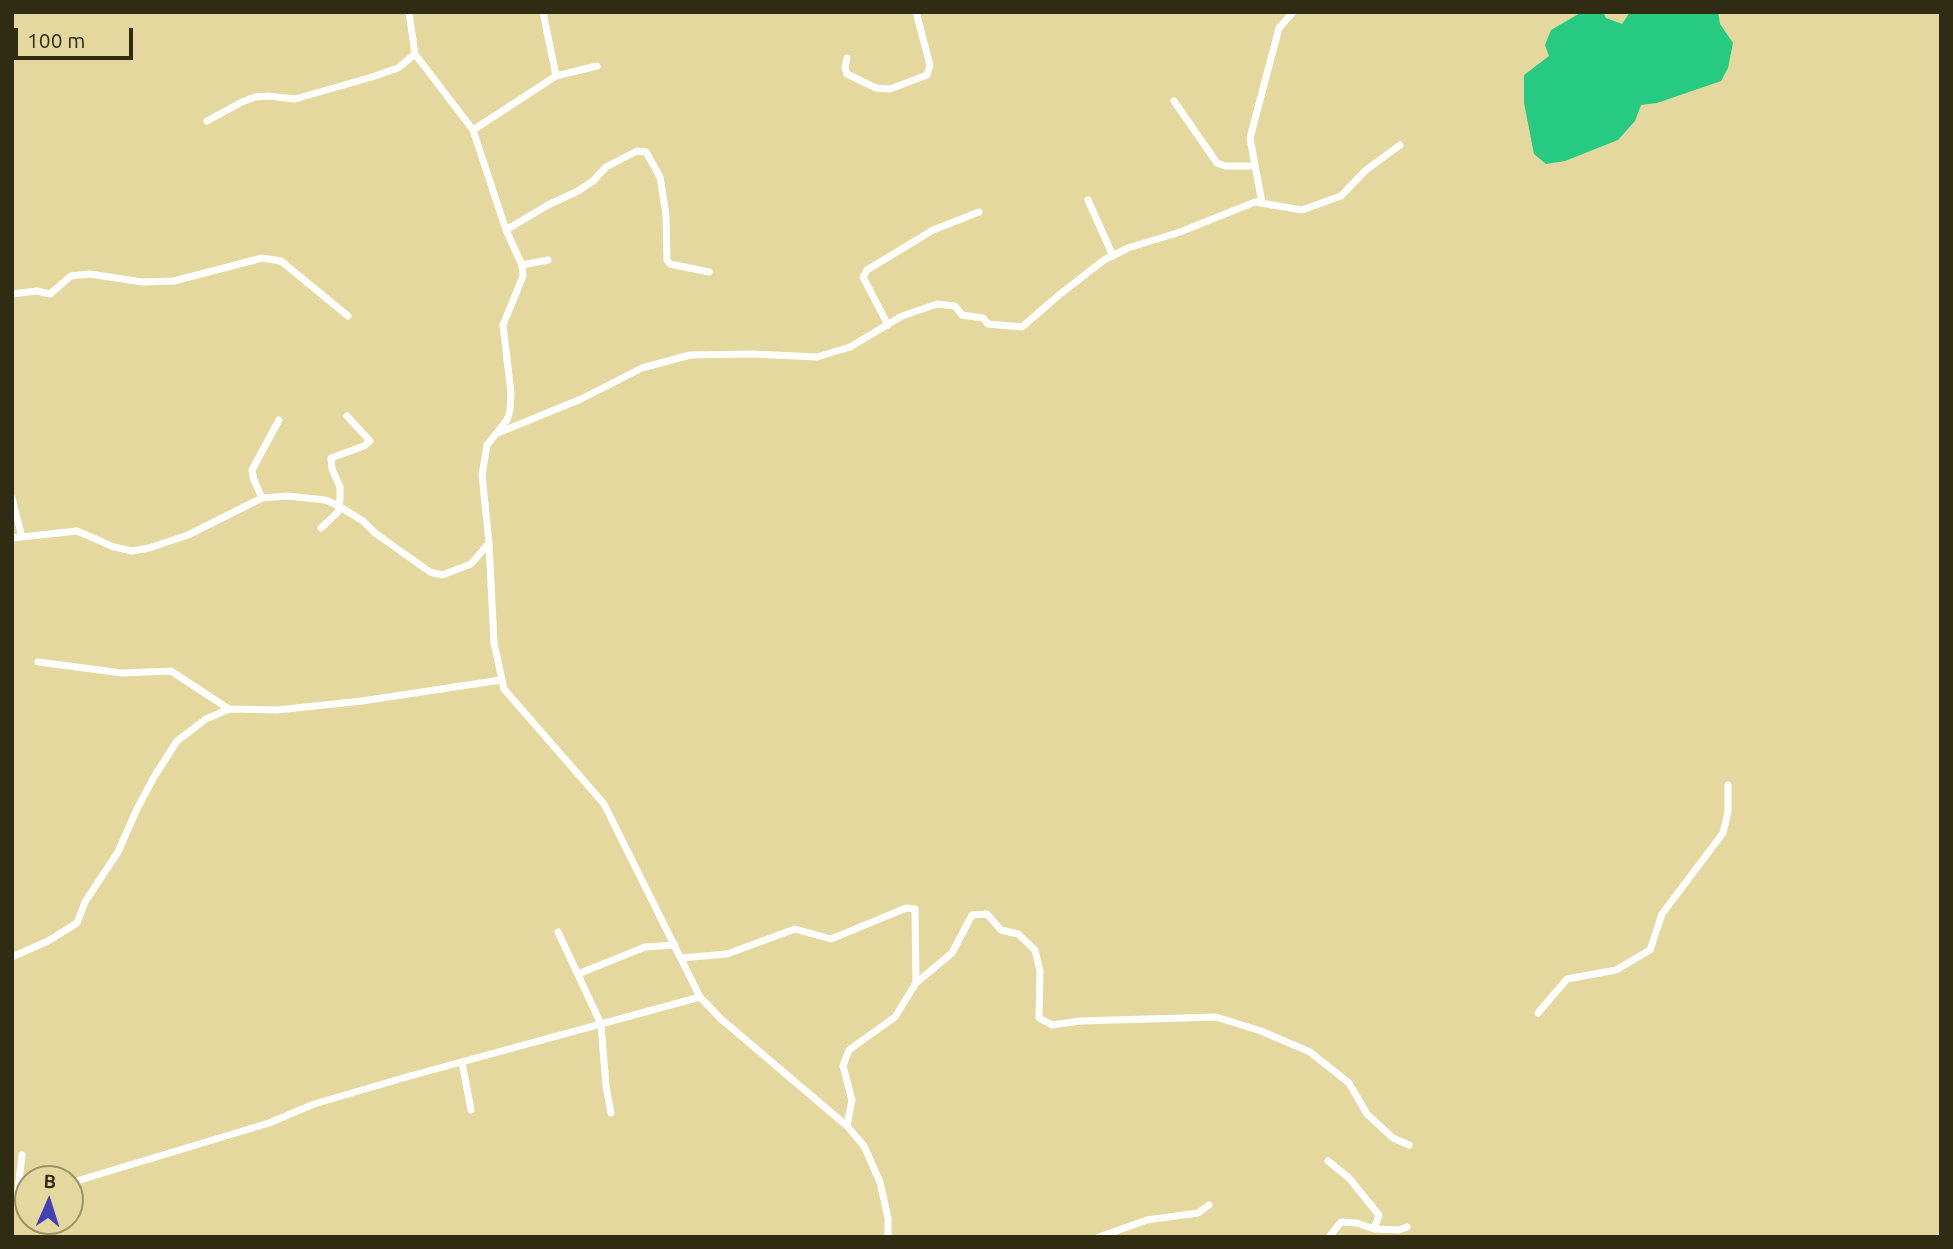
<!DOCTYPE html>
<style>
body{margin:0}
#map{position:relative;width:1953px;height:1249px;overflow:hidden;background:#e4d89e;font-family:Ubuntu,sans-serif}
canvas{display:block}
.frame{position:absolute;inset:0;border:14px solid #302b13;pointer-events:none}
.north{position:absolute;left:14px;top:1165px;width:70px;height:70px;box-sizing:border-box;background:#e4d89e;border:2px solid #9c9366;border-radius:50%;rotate:3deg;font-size:19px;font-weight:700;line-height:28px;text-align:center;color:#302b13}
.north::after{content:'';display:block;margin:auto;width:24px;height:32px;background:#4441b7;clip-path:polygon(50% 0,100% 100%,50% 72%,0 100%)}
.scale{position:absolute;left:14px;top:28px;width:119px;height:32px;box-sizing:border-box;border:4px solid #302b13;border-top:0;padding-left:9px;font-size:21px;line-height:24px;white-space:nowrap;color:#302b13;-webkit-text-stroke:5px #e4d89e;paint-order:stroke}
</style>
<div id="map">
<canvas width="1953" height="1249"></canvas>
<div class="frame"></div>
<div class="north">B</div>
<div class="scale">100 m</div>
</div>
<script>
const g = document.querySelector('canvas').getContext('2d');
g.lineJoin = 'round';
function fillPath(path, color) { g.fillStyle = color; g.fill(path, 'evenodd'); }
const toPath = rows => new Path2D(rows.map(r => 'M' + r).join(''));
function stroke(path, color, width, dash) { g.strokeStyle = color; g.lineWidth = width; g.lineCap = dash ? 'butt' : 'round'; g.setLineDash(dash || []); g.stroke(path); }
fillPath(toPath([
 [1582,12,1603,12,1606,18,1622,24,1630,12,1718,12,1720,24,1733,43,1728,68,1721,81,1657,103,1641,105,1635,121,1618,140,1565,161,1546,164,1534,154,1524,103,1524,75,1549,56,1545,45,1551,30]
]), '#26ca81');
stroke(toPath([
 [409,12,415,54,473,130,506,230,522,265,523,276,503,325,511,393,510,411,507,420,487,445,482,475,489,543,494,643,504,689,604,804,700,997,721,1019,847,1126,864,1146,880,1182,888,1218,888,1237],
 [543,12,556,76],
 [847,58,845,68,847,74,876,88,890,89,927,75,930,65,916,12],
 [1174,101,1217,163,1225,166,1254,166],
 [207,121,242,102,255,97,268,96,295,99,372,77,398,68,415,54],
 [473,130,556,76,597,66],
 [1088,200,1113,256],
 [1262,203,1250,138,1279,28,1293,12],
 [506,230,548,205,578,191,593,181,606,167,637,151,646,152,660,177,666,215,667,260,670,264,709,272],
 [522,265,548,260],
 [12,294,37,291,50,294,71,276,90,274,142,282,174,281,262,258,281,261,348,316],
 [888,325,863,277,867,270,933,230,979,212],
 [498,433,581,399,642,368,690,355,753,354,817,357,850,347,902,316,937,304,955,306,962,315,983,318,988,324,1022,327,1059,295,1104,260,1128,248,1180,232,1255,202,1302,210,1341,196,1366,170,1400,145],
 [12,498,22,537],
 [262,498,254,480,252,470,279,420],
 [321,528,338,512,340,499,340,487,332,469,331,458,364,446,370,441,347,416],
 [12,538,77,531,114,547,132,551,149,548,188,535,262,498,288,496,325,500,337,505,363,521,375,533,430,572,442,575,471,564,489,543],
 [38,662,122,673,171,671,229,709],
 [558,932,601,1024,606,1086,611,1113],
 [12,957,48,941,77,923,85,902,118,852,137,809,154,777,177,741,206,719,229,709,277,710,362,701,501,680],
 [681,958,727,954,795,929,831,939,906,908,915,909,916,983,952,953,972,915,987,914,1001,930,1018,934,1035,950,1040,971,1039,1018,1052,1025,1080,1021,1216,1017,1261,1031,1310,1052,1349,1083,1367,1114,1393,1138,1409,1145],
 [578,974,645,947,675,945],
 [1538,1013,1567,979,1616,970,1650,950,1662,914,1723,833,1728,812,1728,785],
 [462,1062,471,1110],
 [847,1126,852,1100,843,1066,849,1050,895,1017,916,983],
 [22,1155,18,1190,20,1195,28,1196],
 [1328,1161,1349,1178,1379,1215,1374,1229],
 [70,1183,269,1123,314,1104,410,1076,700,997],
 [1099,1237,1147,1220,1198,1213,1209,1205],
 [1329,1237,1341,1222,1357,1223,1374,1229,1399,1230,1407,1227]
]), '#fff', 7);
</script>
